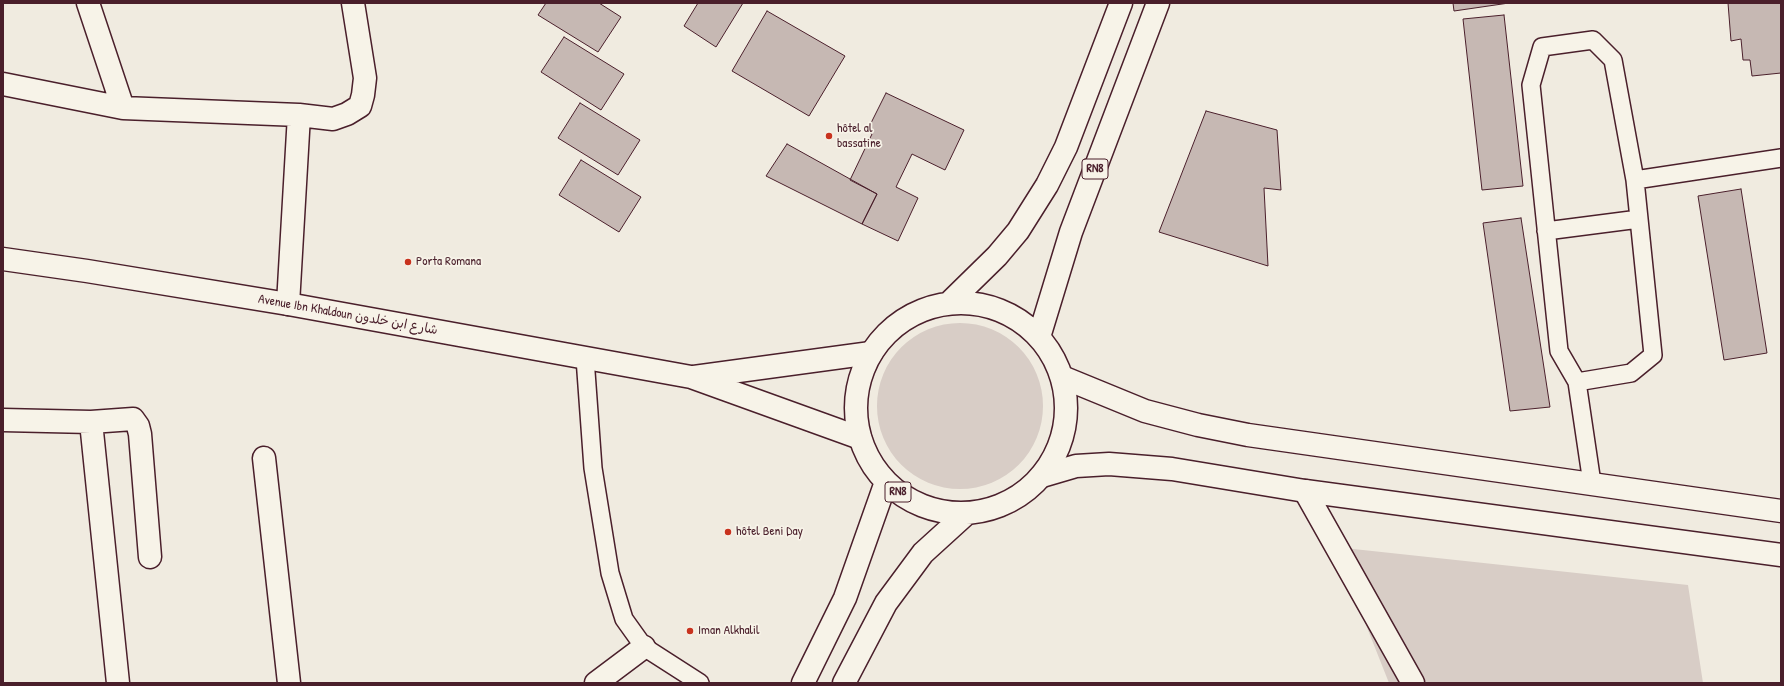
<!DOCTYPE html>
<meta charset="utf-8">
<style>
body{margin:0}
#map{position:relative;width:1784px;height:686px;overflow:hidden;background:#f0ebe0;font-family:"Patrick Hand",sans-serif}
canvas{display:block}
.frame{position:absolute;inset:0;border:4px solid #4a1f2b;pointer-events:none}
</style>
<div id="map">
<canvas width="1784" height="686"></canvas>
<div class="frame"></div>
</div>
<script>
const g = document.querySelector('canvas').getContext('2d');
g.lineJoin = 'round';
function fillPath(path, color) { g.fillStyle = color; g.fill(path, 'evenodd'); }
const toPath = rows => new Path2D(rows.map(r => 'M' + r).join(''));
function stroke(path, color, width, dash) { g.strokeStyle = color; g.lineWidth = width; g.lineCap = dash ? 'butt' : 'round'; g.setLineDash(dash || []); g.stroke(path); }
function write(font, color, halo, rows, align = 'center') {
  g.font = font + ' "Patrick Hand","Playpen Sans Arabic",sans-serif'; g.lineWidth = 3.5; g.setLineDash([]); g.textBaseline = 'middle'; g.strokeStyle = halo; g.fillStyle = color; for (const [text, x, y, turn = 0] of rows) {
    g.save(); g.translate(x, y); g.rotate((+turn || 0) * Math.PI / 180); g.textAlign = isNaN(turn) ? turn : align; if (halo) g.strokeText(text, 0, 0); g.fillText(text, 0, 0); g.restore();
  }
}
fillPath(toPath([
 '877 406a83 83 0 1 1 166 0a83 83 0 1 1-166 0Z',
 [1335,547,1688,585,1703,683,1389,683]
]), '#d8cdc6');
const building = toPath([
 [546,3,599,3,621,17,598,52,538,15,546,3],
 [698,3,743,3,716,47,684,26,698,3],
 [1453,3,1509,3,1454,11,1453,3],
 [1728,3,1781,3,1781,73,1752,76,1750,60,1743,60,1741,39,1731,41,1728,3],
 [767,11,845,56,809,116,732,71,767,11],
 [1504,15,1523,186,1482,190,1463,19,1504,15],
 [564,37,624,74,601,110,541,72,564,37],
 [886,93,964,130,945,170,912,154,896,187,918,198,898,241,862,224,877,194,850,180,872,134,867,131,886,93],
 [580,103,640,140,618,175,558,138,580,103],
 [1206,111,1277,130,1281,190,1264,188,1268,266,1159,232,1206,111],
 [787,144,877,194,862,224,766,176,787,144],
 [581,160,641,197,619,232,559,195,581,160],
 [1741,189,1767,353,1724,360,1698,196,1741,189],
 [1521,218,1550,407,1510,411,1483,223,1521,218]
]);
fillPath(building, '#c6b8b3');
stroke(building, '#4a1f2b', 1);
const service = toPath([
 [1635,180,1781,158],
 [1546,231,1639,219],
 [585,358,593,468,610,573,624,619,644,647,700,683],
 [1577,382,1559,351,1531,85,1542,47,1593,40,1613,60,1635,180,1653,355,1631,373,1577,382,1592,483]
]);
const minor = toPath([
 [88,3,123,108],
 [3,84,123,108,299,115,333,119,347,114,360,106,363,95,365,78,353,3],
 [288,304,299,115],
 [3,420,91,422,133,419,138,426,140,434,150,557],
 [91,422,118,683],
 [264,458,289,683],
 [1305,491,1413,683],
 [596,683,644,647]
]);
const tertiary = toPath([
 [3,259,87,271,288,304,691,377,860,438],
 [694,377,871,353],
 [1062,377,1145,411,1198,425,1248,435,1781,511],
 [1042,476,1076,466,1109,464,1172,469,1305,491,1781,555]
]);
const primary = toPath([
 '856 408a105 105 0 1 1 210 0a105 105 0 1 1-210 0Z',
 [948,304,997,256,1018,231,1047,185,1066,147,1121,3],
 [1039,337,1071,232,1158,3],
 [803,683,845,598,886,482],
 [844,683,886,603,923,553,967,513]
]);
stroke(service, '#4a1f2b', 20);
stroke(minor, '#4a1f2b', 25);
stroke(tertiary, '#4a1f2b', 25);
stroke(primary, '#4a1f2b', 25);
stroke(service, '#f7f3e8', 17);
stroke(minor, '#f7f3e8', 22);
stroke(tertiary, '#f7f3e8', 22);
stroke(primary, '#f7f3e8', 22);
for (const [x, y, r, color] of [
 [829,136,4,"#c8321e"],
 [408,262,4,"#c8321e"],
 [728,532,4,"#c8321e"],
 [690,631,4,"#c8321e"]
]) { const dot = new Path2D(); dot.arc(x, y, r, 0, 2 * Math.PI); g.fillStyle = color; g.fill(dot); stroke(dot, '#f7f3e8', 1.5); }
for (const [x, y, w] of [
 [1095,169,26],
 [898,492,26]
]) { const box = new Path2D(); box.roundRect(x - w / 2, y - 10, w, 20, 3); g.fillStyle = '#f7f3e8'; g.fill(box); stroke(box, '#4a1f2b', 1); }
write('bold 12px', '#4a1f2b', null, [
 ["RN8",1095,169],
 ["RN8",898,492]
]);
write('13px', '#4a1f2b', '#f7f3e8', [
 ["hôtel al",837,129],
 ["bassatine",837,144],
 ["Porta Romana",416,262],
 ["hôtel Beni Day",736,532],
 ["Iman Alkhalil",698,631]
], 'left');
write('13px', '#4a1f2b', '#f7f3e8', [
 ["Avenue Ibn Khaldoun شارع ابن خلدون",348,315,10]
]);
</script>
